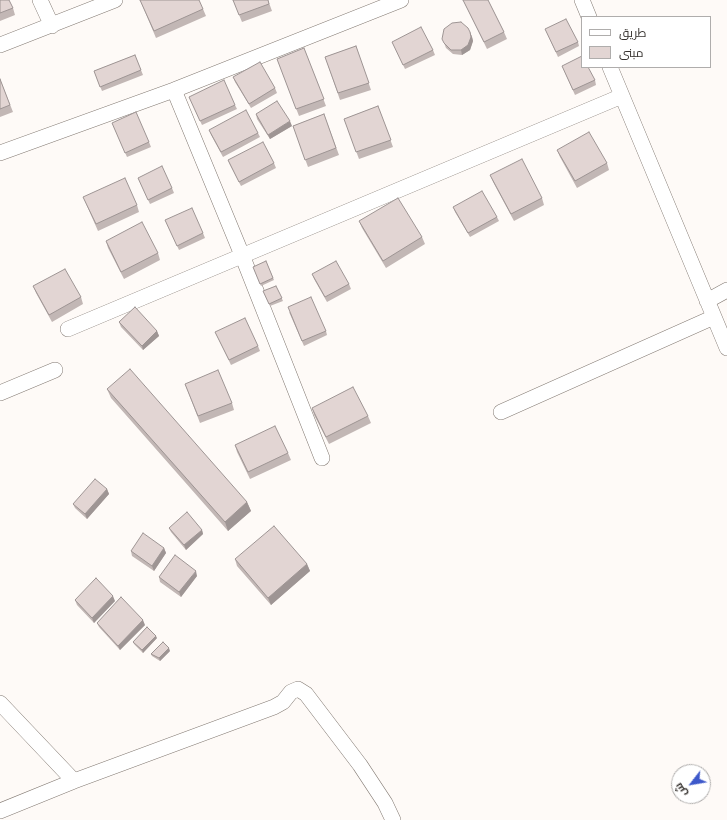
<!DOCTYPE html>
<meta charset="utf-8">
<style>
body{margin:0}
#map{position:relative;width:727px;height:820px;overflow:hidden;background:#fefaf7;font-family:Roboto,Cairo,sans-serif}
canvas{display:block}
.legend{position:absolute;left:581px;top:16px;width:130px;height:52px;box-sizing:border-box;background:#fff;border:1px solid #afadac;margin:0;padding:5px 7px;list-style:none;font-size:12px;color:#36322f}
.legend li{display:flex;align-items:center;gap:8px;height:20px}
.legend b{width:20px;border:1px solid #afadac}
.north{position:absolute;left:671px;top:764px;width:40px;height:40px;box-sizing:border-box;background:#fff;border:1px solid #afadac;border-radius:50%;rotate:239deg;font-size:11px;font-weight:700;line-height:16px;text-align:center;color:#36322f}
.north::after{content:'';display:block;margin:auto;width:14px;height:18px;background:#3d58ca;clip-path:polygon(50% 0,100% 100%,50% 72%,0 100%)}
</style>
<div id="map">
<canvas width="727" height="820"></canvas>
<ul class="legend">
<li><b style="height:5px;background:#fff"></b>طريق</li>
<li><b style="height:11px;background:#e2d5d3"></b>مبنى</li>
</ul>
<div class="north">ش</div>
</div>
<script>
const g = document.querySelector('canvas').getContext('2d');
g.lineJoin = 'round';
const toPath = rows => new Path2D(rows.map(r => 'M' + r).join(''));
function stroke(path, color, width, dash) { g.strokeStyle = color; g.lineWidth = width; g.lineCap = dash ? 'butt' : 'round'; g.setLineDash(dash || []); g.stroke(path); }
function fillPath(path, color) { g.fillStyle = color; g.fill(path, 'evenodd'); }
const street = toPath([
 [40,0,52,26],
 [582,0,589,17],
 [0,45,115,0],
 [610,67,727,348],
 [0,153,174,90],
 [707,301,727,290],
 [68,329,622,96],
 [0,393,55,370],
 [501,412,714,317],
 [322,458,242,255,174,90,401,0],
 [0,703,74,781],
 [0,811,74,781,274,707,283,702,291,692,298,689,306,694,360,765,385,803,393,820]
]);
stroke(street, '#837a73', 16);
stroke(street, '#fff', 15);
fillPath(toPath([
 [0,0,13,8,15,15,0,21],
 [140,0,203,9,206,16,156,38],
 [233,0,268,0,272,11,242,22],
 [463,0,488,0,504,32,507,39,487,49],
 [545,29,578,42,579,46,558,57],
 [470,32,472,37,473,41,470,50,462,55,453,54,446,48,444,43],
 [392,42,433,50,435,55,405,69,394,46],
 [356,46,371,90,340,100,325,57],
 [304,48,326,106,299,116,277,59],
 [135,55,143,75,102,91,94,71],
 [562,66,595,80,596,85,575,95],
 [233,77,275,88,277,93,251,108,235,82],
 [0,79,13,112,0,117],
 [189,97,235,105,237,109,202,125],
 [378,106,393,147,359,159,344,119],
 [256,114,292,126,270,139,257,119],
 [324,114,339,155,308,167,293,126],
 [112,123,149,142,151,147,127,157],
 [209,130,258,133,260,137,223,157,211,135],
 [557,150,607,163,609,170,577,188,560,157],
 [228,160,274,163,276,168,241,186,230,165],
 [490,175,542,198,544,205,514,221,493,182],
 [138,178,172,188,174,193,150,204],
 [83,197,137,205,139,212,98,231],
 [453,207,497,217,499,221,470,237,455,212],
 [165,220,203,233,205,238,179,250],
 [359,221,422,237,425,244,386,268,362,228],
 [106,241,158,253,160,260,124,279,108,248],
 [266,261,274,280,261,286,253,267],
 [312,274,349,284,351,289,327,302,314,279],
 [33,286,81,297,83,304,52,322,36,293],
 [276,286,283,301,270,306,263,291],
 [289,312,326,331,327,335,304,346],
 [119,322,157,331,159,336,143,350,121,327],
 [215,332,258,346,260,351,231,365],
 [185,384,232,403,234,410,200,423],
 [107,389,247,502,251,511,228,531,111,398],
 [312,408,368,416,371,423,329,444,314,415],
 [235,445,288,453,291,460,250,479,237,452],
 [107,489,109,494,87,519,75,508,73,504],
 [169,528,202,530,203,534,186,550,171,532],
 [164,548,166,553,154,571,132,556,131,551],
 [235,559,307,564,310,571,271,605,237,566],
 [197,576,181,597,160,582,159,577],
 [75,600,115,601,94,623,77,605],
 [97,623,145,625,120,650,99,627],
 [157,638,143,653,134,644,133,642],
 [170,651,160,661,152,656,151,654]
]), '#c2b7b5');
fillPath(toPath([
 [470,32,472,37,473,41,470,50,462,55,461,50],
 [290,121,292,126,270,139,268,135],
 [157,331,159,336,143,350,142,346],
 [107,489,109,494,87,519,85,514],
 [247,502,251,511,228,531,225,522],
 [202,530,203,534,186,550,184,545],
 [164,548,166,553,154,571,152,566],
 [307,564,310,571,271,605,268,598],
 [196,571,197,576,181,597,179,592],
 [113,596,115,601,94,623,92,618],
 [143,620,145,625,120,650,118,646],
 [156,636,157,638,143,653,142,650],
 [169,648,170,651,160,661,159,658]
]), '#9e9594');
const building = toPath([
 [0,0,9,0,13,8,0,13,0,0],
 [140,0,199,0,203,9,154,31,140,0],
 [233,0,268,0,269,4,239,15,233,0],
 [463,0,488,0,504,32,484,42,463,0],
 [566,19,578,42,556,52,545,29,566,19],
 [461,22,468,28,470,32,471,37,468,45,461,50,451,50,444,43,442,39,444,29,452,23,461,22],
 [421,27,433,50,403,65,392,42,421,27],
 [356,46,369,83,338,93,325,57,356,46],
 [304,48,324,99,296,109,277,59,304,48],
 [135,55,141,70,100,87,94,71,135,55],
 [582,56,582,67,588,67,595,80,573,90,562,66,582,56],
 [260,62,275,88,249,104,233,77,260,62],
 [0,79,10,105,0,109,0,79],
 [224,80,235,105,200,121,189,97,224,80],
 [277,101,290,121,268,135,256,114,277,101],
 [378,106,391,140,356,152,344,119,378,106],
 [246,110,258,133,221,152,209,130,246,110],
 [136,112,149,142,125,153,112,123,136,112],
 [324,114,336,148,305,160,293,126,324,114],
 [589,132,607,163,575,181,557,150,589,132],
 [263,142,274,163,239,182,228,160,263,142],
 [522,159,542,198,511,214,490,175,522,159],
 [162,166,172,188,148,200,138,178,162,166],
 [125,178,137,205,96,224,83,197,125,178],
 [482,191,497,217,468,233,453,207,482,191],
 [398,198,422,237,383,261,359,221,398,198],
 [192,208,203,233,177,246,165,220,192,208],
 [142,222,158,253,121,272,106,241,142,222],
 [266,261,273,278,260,284,253,267,266,261],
 [336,261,349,284,325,297,312,274,336,261],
 [65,269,81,297,49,315,33,286,65,269],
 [276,286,282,298,269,304,263,291,276,286],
 [311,297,326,331,302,341,288,307,311,297],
 [135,307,157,331,142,346,119,322,135,307],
 [245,318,258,346,229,360,215,332,245,318],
 [130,369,247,502,225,522,107,389,130,369],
 [218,370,232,403,198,416,185,384,218,370],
 [353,387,368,416,326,437,312,408,353,387],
 [275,426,288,453,248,472,235,445,275,426],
 [95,479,107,489,85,514,73,504,95,479],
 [187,512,202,530,184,545,169,528,187,512],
 [274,526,307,564,268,598,235,559,274,526],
 [143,533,164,548,152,566,131,551,143,533],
 [175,555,196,571,179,592,159,577,175,555],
 [96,578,113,596,92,618,75,600,96,578],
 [121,597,143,620,118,646,97,623,121,597],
 [147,627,156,636,142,650,133,642,147,627],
 [163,642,169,648,159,658,151,654,163,642]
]);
fillPath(building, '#e2d5d3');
stroke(building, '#9e9594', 1);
</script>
